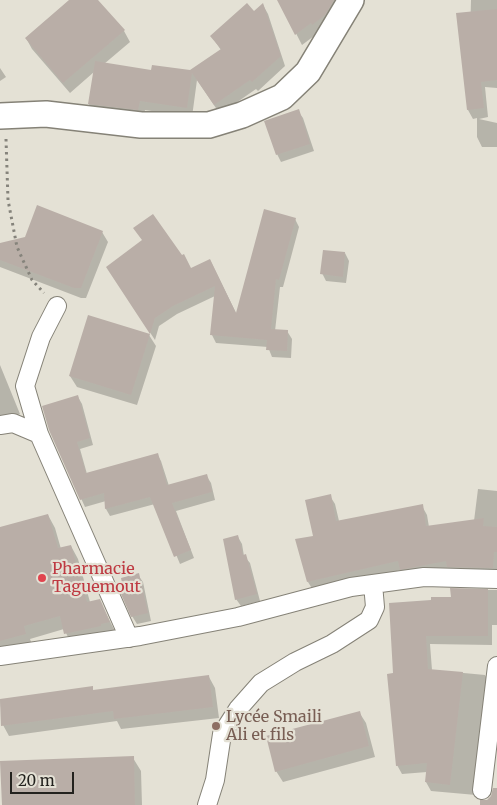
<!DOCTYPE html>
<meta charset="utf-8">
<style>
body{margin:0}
#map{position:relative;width:497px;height:805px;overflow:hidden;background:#e4e1d5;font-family:Merriweather,serif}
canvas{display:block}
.scale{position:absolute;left:10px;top:772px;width:64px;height:22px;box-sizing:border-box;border:2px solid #23221e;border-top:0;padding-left:6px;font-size:15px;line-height:18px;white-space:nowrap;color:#23221e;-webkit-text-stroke:4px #e4e1d5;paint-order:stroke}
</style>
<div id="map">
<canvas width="497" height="805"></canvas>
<div class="scale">20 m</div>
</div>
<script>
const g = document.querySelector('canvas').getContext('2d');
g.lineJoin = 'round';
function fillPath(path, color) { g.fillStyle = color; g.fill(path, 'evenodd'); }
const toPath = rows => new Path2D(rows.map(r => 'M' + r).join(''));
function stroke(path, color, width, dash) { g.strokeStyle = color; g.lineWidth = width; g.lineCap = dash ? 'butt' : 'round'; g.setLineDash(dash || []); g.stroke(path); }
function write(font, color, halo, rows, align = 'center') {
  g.font = font + ' Merriweather,serif'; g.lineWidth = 4.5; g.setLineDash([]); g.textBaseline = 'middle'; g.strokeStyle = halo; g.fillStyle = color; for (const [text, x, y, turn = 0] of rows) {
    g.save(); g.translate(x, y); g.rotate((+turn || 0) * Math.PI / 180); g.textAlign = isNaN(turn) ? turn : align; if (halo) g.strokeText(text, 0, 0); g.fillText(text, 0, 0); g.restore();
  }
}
fillPath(toPath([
 [71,0,97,0,124,31,130,42,104,64,152,71,190,71,221,50,212,37,254,13,263,5,268,14,285,66,258,91,256,89,220,114,197,80,192,117,145,110,143,119,94,114,89,104,94,72,70,93,32,49,26,38],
 [279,0,345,0,318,33,302,45],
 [471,0,497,0,497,88,485,87,488,117,479,119,497,123,497,147,482,147,477,137,477,118,473,119,468,110],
 [0,68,6,77,0,81],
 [298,111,303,118,314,151,281,162,277,154],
 [295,219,299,227,283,287,280,287,275,331,287,331,292,339,291,358,272,357,268,347,216,343,212,335,215,296,177,314,159,326,155,340,112,275,191,269,210,260,237,315],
 [102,232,108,242,86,298,81,298,0,267,0,245],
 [345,253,349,261,346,283,326,281,322,273],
 [149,335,156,346,137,405,77,387,70,376],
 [0,365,20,414,0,422],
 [78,397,82,404,93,445,80,449,87,474,157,454,161,461,169,486,206,475,211,483,215,500,176,511,194,558,180,564,155,504,110,516,106,509,106,501,85,507,50,430],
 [478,489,497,491,497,577,406,578,401,570,313,590,308,582,315,537,330,496,335,504,339,521,422,506,427,515,429,527,474,521],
 [48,515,55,528,61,549,71,546,78,559,90,602,99,600,117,635,73,647,64,629,30,639,33,647,0,656,0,529],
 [238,537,242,544,244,556,250,563,260,601,241,606,236,599],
 [138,575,143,582,151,621,137,624,132,616],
 [452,590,497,590,497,625,492,625,492,645,430,644,432,670,485,675,490,684,476,795,431,791,426,782,427,772,402,774,397,765,395,674,453,598],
 [209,677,215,688,219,718,121,729,117,721,9,736,3,725,0,700,92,688,94,691],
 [359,712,366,723,375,757,283,782,276,771],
 [133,758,141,771,142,805,3,805]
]), '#0003');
fillPath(toPath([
 [69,0,98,0,125,30,63,83,25,38],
 [277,0,334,0,325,15,312,25,311,23,295,35],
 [247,3,254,11,263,3,281,56,252,82,250,80,214,105,192,73,187,108,140,101,138,110,88,104,95,61,151,70,152,65,190,70,221,49,210,36],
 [497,9,497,80,481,82,484,108,467,110,456,13],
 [299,109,310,144,276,155,264,121],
 [37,205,103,231,81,288,74,288,0,260,0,243,25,237],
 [264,209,296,218,279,280,276,279,271,329,288,330,287,351,266,350,267,340,210,335,215,286,173,306,155,318,150,334,106,267,142,240,133,228,153,214,182,255,184,254,191,268,210,259,236,313],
 [323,250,345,252,343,277,320,274],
 [88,315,150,334,131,395,69,376],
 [78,395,90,438,77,442,86,473,158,453,167,485,207,474,212,492,172,503,191,550,174,557,150,497,105,509,104,493,80,500,49,430,42,406],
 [331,494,336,521,423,504,426,526,484,518,483,526,497,527,497,552,494,552,493,568,447,567,446,561,400,570,398,561,307,582,295,539,313,536,305,500],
 [48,514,58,548,71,545,87,602,100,599,110,622,101,624,101,626,64,634,60,616,24,626,26,634,0,641,0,527],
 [238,535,243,555,246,554,257,594,235,600,223,539],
 [139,573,148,613,131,617,121,594,124,593,121,578],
 [450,588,488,589,488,636,426,636,428,669,463,672,450,785,425,782,427,763,396,766,387,674,393,673,389,603,431,600,431,597,451,597],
 [209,675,213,707,114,719,113,711,1,726,0,699,93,686,93,690],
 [360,711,369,746,275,772,266,736],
 [134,756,135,805,2,805,0,761],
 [493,788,497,788,497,805,480,805,480,800,487,800,491,796]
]), '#b9aea7');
const street = toPath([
 [0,425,13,423,39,434,129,638],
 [39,434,25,386,41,337,57,306],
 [0,656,140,636,238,617,351,587,424,577,497,579],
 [482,790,497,666],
 [207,805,215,780,222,734,238,709,261,683,295,662,332,644,369,620,375,607,373,584]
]);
const secondary = toPath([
 [0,116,46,114,141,125,209,125,242,115,282,97,308,72,351,0]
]);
stroke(street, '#858277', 20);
stroke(secondary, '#858277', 28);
stroke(toPath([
 [6,139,8,200,17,247,32,280,44,293]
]), '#85837b', 3, [2.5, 4]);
stroke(street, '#fff', 18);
stroke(secondary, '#fff', 25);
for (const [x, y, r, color] of [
 [42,578,5,"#e0444e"],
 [216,726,5,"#8d6e63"]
]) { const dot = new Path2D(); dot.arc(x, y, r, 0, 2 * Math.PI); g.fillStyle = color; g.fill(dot); stroke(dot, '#e4e1d5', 2); }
write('16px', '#be3a42', '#e4e1d5', [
 ["Pharmacie",52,569],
 ["Taguemout",52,587]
], 'left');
write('16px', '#785e54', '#e4e1d5', [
 ["Lycée Smaili",226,717],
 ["Ali et fils",226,735]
], 'left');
</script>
